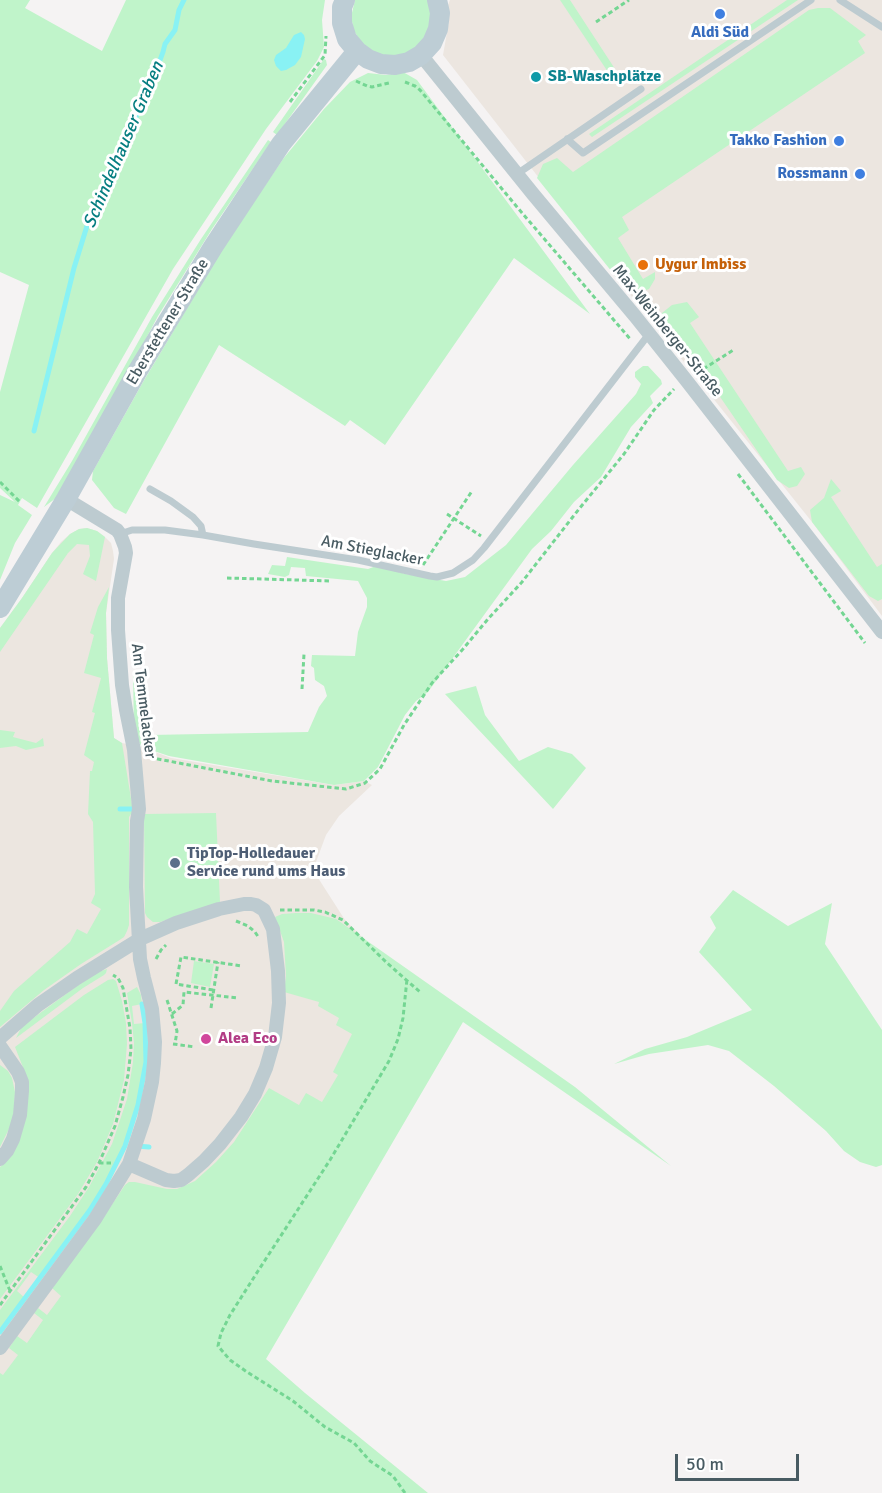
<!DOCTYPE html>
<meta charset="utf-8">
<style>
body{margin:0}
#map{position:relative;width:882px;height:1493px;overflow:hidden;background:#f5f3f3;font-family:Signika,sans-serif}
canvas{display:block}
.scale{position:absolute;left:675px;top:1454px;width:124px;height:27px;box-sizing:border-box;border:3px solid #485b62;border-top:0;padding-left:8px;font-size:18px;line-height:21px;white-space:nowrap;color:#485b62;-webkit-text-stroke:4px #fff;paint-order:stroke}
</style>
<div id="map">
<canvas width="882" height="1493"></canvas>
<div class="scale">50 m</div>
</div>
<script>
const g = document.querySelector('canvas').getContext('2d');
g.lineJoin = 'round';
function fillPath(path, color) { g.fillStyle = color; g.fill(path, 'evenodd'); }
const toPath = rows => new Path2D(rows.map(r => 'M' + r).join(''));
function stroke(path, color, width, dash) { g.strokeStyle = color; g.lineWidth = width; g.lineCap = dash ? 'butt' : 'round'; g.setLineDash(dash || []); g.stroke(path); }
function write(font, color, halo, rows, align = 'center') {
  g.font = font + ' Signika,sans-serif'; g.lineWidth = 6; g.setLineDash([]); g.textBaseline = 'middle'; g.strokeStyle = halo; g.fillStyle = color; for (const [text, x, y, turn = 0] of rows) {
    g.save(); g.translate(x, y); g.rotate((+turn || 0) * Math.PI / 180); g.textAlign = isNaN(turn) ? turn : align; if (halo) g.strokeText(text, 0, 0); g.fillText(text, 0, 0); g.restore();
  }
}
fillPath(toPath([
 [450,0,882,0,882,616,812,522,628,292,443,55,449,21,448,5],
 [87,528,97,531,105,537,111,543,113,551,114,559,106,613,107,658,114,738,122,743,142,747,171,758,334,785,364,781,372,785,339,816,326,835,313,870,345,920,365,940,381,1063,0,1493,0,628,22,598,52,553,61,542,70,534,79,529]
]), '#ece6e0');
fillPath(toPath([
 [0,0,30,0,25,8,102,51,126,0,325,0,322,20,324,47,317,61,266,129,173,269,37,508,22,498,18,505,32,515,15,543,0,580,0,495,15,502,0,488,0,392,29,285,0,272],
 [355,0,431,0,430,35,410,54,383,57,371,51,361,42,354,31,351,17],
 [560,0,570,0,617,72,614,81],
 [787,0,798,0,592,137,589,134],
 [818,8,830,8,866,35,858,41,865,53,622,217,629,230,618,238,643,279,655,272,655,279,649,289,635,294,628,292,537,178,543,164,557,158,573,172,809,10],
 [324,59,326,60,327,65,277,135,273,132],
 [403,72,417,80,590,314,514,258,385,445,350,420,345,426,219,345,126,514,114,508,92,480,93,471,143,382,229,238,283,159,324,109,350,82,368,73,386,75],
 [268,140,271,142,212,229,158,316,90,444,56,498,44,507,72,461,152,317,201,239],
 [687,302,699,317,690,323,788,471,801,467,805,474,797,486,789,488,777,480,675,331,664,338,655,322,662,313,672,305],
 [643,366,648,366,661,380,662,384,650,396,653,403,631,427,601,477,574,502,551,531,532,549,428,692,416,701,405,715,378,767,364,781,334,785,169,756,142,747,134,735,133,671,146,684,149,735,308,732,319,707,327,696,324,686,315,680,314,668,311,666,312,655,355,656,358,632,367,607,367,598,358,581,306,576,305,568,291,567,289,575,285,577,268,574,272,565,285,566,287,557,368,569,376,566,406,574,446,581,465,577,506,545,573,465,636,394,641,384,635,377,635,372],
 [831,479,841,491,831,497,877,567,882,564,882,599,878,601,869,596,812,522,810,510,824,498],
 [87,528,97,531,105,537,96,581,83,574,90,556,89,545,77,544,68,553,0,652,0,628,22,598,52,553,70,534,79,529],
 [109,587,106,613,107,658,114,738,122,743,133,811,129,817,129,925,127,931,124,937,118,941,81,964,44,990,0,1027,0,1011,14,991,70,942,77,929,87,934,101,909,91,903,95,894,93,822,88,814,90,771,92,771,94,762,84,755,95,713,92,712,101,678,84,673,94,635,90,633,98,607],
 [476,686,485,715,519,761,548,747,572,754,586,768,553,809,445,694],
 [0,730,15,732,13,737,36,743,43,738,44,746,26,750,16,746,0,748],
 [216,813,220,902,160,922,153,922,147,917,145,913,144,814],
 [733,890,788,926,832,903,825,944,882,1030,882,1165,876,1167,860,1162,844,1151,826,1131,774,1086,729,1051,708,1045,649,1054,614,1064,645,1049,687,1037,752,1010,699,952,716,928,710,917],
 [296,913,311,913,336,919,575,1087,671,1166,463,1022,266,1359,305,1393,428,1493,0,1493,0,1373,3,1375,18,1355,9,1348,17,1336,27,1343,43,1320,34,1313,38,1308,47,1315,61,1296,52,1288,107,1212,125,1185,129,1182,135,1182,167,1189,177,1189,195,1181,216,1162,234,1142,269,1088,299,1105,306,1093,322,1102,338,1075,333,1072,352,1034,336,1025,339,1018,318,1006,319,1002,284,992,286,976,284,942,275,917,282,914],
 [194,961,214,964,210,987,191,983],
 [107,969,106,973,104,975,83,988,16,1038,22,1026,32,1019,77,986,98,972],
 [113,979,116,981,122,1001,126,1023,127,1044,124,1080,113,1124,97,1162,78,1194,0,1299,0,1167,7,1160,26,1075,15,1047,84,995,108,980],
 [137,987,141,995,142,1004,132,1006,134,1024,145,1023,146,1062,138,1105,125,1146,107,1184,90,1210,40,1278,31,1272,17,1291,25,1298,0,1332,0,1310,70,1216,89,1187,112,1144,127,1099,133,1062,134,1043,132,1023,127,993],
 [0,1065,8,1071,12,1078,15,1092,14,1113,12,1123,0,1147]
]), '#c0f4ca');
fillPath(toPath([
 [301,32,304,35,305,39,301,57,295,65,286,70,281,71,276,66,274,60,276,55,286,48,294,35]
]), '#89f2f4');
stroke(toPath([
 [34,431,74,268,91,213,118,152,148,93,163,52,165,44,175,30,179,10,184,0],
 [120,809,139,809],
 [136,1146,149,1147],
 [0,1332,90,1210,106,1184,125,1146,138,1105,146,1062,145,1023,142,1004]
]), '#89f2f4', 5);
stroke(toPath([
 [596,22,629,0],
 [356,81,367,86,372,87,389,83],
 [405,82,415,86,420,90,517,207,631,340],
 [290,102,325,55,326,36],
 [697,373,735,349],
 [738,474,865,643],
 [0,482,20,502],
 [447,514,481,536],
 [423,565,472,491],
 [227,578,331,581],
 [302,689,304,654],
 [150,756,158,759,272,781,346,789,365,783,380,769,404,725,432,683,463,649,488,619,522,582,579,509,624,454,654,410,674,389],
 [280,910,314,910,325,912,343,920,387,963,420,992],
 [236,921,248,926,255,932,259,938],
 [156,959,161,950,166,945],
 [213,990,176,984,181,957,242,966],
 [167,1000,177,1031,175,1044],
 [211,1008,218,962],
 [172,1014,183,1005,184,992,238,998],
 [173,1044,195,1047],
 [99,1163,112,1163],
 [0,1266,10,1291],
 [0,1305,86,1187,99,1163,115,1126,123,1097,128,1075,131,1049,130,1028,123,988,118,978,113,975],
 [405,1493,393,1476,370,1461,354,1443,325,1427,293,1401,247,1372,230,1360,218,1346,221,1333,230,1315,258,1271,330,1160,389,1061,398,1039,403,1018,407,979]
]), '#74d693', 3, [4.5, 3]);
stroke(toPath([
 [840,0,882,27],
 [567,139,583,153,811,0],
 [517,174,641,89],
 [150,489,171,501,193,517,201,526,203,535],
 [120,534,132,530,165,530,203,535,254,544,358,560,430,576,437,577,453,573,473,560,484,548,649,334]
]), '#bdcbd0', 7);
stroke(toPath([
 [421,55,533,194,635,316,686,380,882,632],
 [0,1038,38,1005,77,978,140,939,176,923,219,909,244,904,251,904,256,905,264,910,273,929,278,971,279,1003,275,1037,266,1068,255,1094,241,1117,220,1144,204,1161,188,1175,181,1180,174,1181,166,1180,129,1164],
 [0,1046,18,1072,22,1082,22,1091,20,1115,13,1139,7,1151,0,1159],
 [0,1348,95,1219,129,1164,144,1119,152,1082,154,1063,155,1042,152,1009,144,978,140,959,136,887,137,821,139,809,134,750,126,710,122,685,118,630,118,598,126,553,125,547,120,534,117,530,66,499]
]), '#bdcbd0', 14);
stroke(toPath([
 [345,0,342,7,342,23,347,39,357,51,368,59,381,64,395,65,409,62,421,55,432,43,438,29,440,13,437,0],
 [0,608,66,499,137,372,213,247,281,144,357,51]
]), '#bdcdd5', 20);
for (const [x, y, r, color] of [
 [720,14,6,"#3f7fe0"],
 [536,77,6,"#0f9aa8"],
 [839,141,6,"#3f7fe0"],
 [860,174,6,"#3f7fe0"],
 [643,265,6,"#e8710a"],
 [175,863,6,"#5c6f8a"],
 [206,1039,6,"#d1479c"]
]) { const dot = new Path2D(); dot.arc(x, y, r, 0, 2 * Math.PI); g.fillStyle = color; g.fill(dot); stroke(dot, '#fff', 2); }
write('bold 16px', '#366cbe', '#fff', [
 ["Aldi Süd",720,33,"center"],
 ["Takko Fashion",827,141],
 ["Rossmann",848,174]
], 'right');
write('bold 16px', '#0d838f', '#fff', [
 ["SB-Waschplätze",548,77]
], 'left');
write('bold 16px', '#c56008', '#fff', [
 ["Uygur Imbiss",655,265]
], 'left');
write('16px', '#485b62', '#fff', [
 ["Eberstettener Straße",168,322,-59],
 ["Max-Weinberger-Straße",667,331,51],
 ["Am Stieglacker",372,551,11],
 ["Am Temmelacker",143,701,83]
]);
write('bold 16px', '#4e5e75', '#fff', [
 ["TipTop-Holledauer",187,854],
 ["Service rund ums Haus",187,872]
], 'left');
write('bold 16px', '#b23c85', '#fff', [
 ["Alea Eco",218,1039]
], 'left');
write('italic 18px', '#067e81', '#fff', [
 ["Schindelhauser Graben",124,145,-67]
]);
</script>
